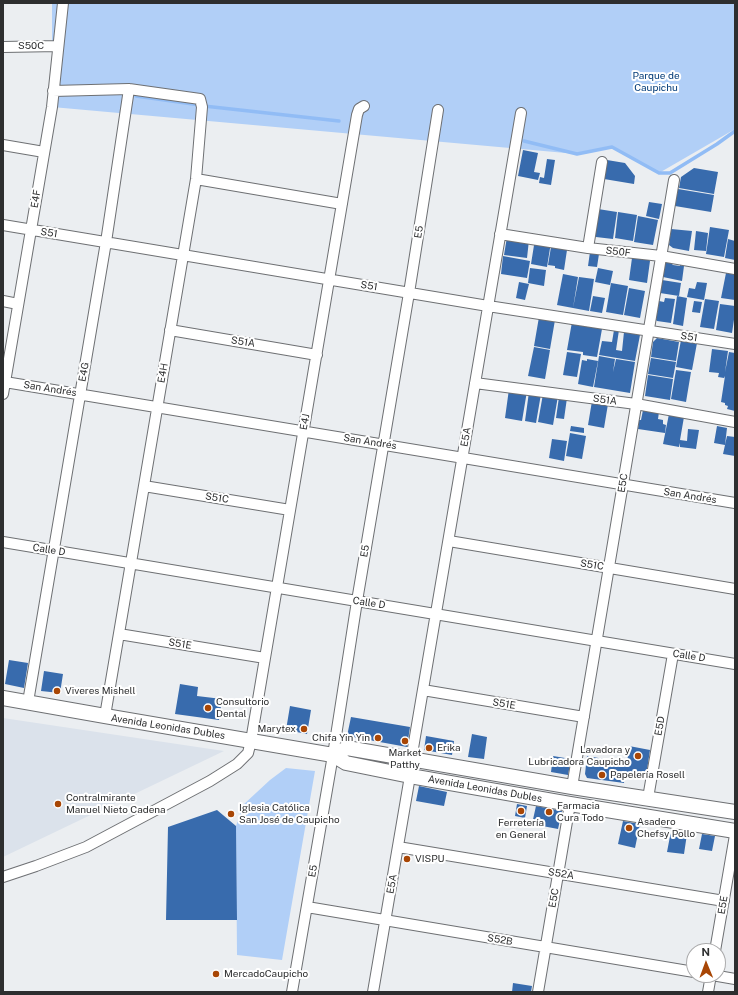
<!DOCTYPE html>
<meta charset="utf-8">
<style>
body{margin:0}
#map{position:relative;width:738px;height:995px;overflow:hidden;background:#ebeef1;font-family:"Public Sans",sans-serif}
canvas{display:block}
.frame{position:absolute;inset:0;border:4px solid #2d2e2f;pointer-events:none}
.north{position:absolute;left:686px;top:943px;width:40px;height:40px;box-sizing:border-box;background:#fff;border:1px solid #ababac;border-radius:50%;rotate:359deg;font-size:11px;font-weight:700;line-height:16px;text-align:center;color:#2d2e2f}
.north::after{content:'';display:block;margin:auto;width:14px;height:18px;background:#a84605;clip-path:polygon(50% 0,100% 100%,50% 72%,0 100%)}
</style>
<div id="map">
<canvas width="738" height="995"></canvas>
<div class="frame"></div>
<div class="north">N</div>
</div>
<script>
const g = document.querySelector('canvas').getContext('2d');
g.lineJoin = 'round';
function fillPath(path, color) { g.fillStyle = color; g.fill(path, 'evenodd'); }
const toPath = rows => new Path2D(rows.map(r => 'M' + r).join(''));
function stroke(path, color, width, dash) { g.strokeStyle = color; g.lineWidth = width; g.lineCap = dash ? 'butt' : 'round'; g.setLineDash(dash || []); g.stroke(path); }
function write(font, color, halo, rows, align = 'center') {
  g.font = font + ' "Public Sans",sans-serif'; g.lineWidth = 4; g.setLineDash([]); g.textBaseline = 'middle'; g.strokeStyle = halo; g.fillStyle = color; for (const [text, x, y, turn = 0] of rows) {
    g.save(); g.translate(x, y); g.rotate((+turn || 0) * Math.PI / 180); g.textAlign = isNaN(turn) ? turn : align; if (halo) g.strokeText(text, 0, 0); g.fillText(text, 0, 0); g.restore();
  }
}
fillPath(toPath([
 [3,718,224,751,3,857]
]), '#dbe2eb');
fillPath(toPath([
 [52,3,735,3,735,129,659,173,612,147,577,154,52,107],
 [286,768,315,771,282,960,237,955,236,826,243,805,270,780]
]), '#b1cff7');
stroke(toPath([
 [136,96,200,105],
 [204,106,339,121],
 [524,141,577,154,612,147,659,173,670,173,717,144,735,131]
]), '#91bcf5', 3.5);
fillPath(toPath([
 [523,150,538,153,534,172,540,173,538,180,518,176],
 [547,159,555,160,551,185,539,183,540,177,544,178],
 [607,160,625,163,635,176,634,184,604,179],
 [694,168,718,172,714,194,679,188,681,177],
 [678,189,714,195,711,212,675,206],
 [649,202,662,204,659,219,646,216],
 [598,209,617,212,613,239,596,237,594,234],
 [618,212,637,215,633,241,615,238],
 [638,216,658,220,653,245,634,242],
 [710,227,729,230,724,257,706,254],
 [671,229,692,231,689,251,673,248,669,245],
 [696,231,708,233,706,251,694,250],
 [507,237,529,240,527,258,504,255],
 [535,239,551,242,547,267,531,264],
 [728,239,735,241,735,260,725,258],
 [551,247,567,250,564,270,555,268,555,266,548,265],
 [590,252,599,254,597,267,588,266],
 [503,256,530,261,527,278,501,274],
 [632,258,649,260,650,261,647,283,629,280],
 [666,262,671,263,673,265,680,266,680,265,684,266,682,281,663,277,665,264],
 [530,268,546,270,544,286,528,283],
 [598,268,613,271,610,285,595,282],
 [726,273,735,274,735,300,721,298],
 [563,274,578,277,573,308,557,305],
 [579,277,594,279,589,311,573,308],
 [662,280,681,283,679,296,660,293],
 [519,282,529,284,525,300,516,298],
 [697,282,707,283,704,300,687,297,689,288,695,289],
 [611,283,628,286,623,315,606,312],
 [629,288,645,291,640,318,624,315],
 [593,296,605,298,602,313,590,311],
 [677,296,687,298,683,326,673,324],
 [665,298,675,299,671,323,657,321,656,320,659,301,664,302],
 [705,299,719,301,714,329,700,327],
 [694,301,702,302,700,313,692,312],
 [720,304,735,306,735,313,732,333,716,330],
 [539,317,555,320,550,349,534,346],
 [572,322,602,329,597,357,583,355,583,352,567,350],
 [614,330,619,330,616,350,622,351,624,332,640,335,635,361,599,355,602,341,612,342],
 [657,338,679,342,676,361,651,357,653,342],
 [681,340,697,343,692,370,676,367],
 [534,347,550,350,545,379,528,376],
 [712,349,728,351,725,372,729,352,735,353,735,411,727,409,728,406,725,405,725,403,721,402,725,376,724,378,718,377,719,373,709,372],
 [567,352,581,354,577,377,563,375],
 [599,356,615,359,613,372,616,359,635,362,630,393,594,387],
 [651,358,676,362,673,378,648,374],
 [587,359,598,361,593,387,578,384,582,360,587,361],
 [676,370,691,372,686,402,671,399],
 [648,375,673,379,670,400,645,396],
 [509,389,527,391,522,421,505,418],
 [529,392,541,394,536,423,525,421],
 [543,394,558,396,553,425,538,422],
 [559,397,567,398,564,419,556,418],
 [592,401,608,404,604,428,588,425],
 [643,410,659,412,658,419,663,420,663,424,666,425,665,433,638,429,639,420,641,420],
 [669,414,684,417,680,440,687,441,688,429,699,430,696,449,680,447,680,443,679,447,663,444],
 [571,426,584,428,584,433,570,431],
 [717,426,727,428,725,445,714,443],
 [570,433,586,436,582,459,566,456],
 [727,436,735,437,735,456,723,454],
 [552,439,567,441,564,461,549,458],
 [9,660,28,663,24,688,5,684],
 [44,671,63,674,60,693,41,691],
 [180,684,198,687,197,696,222,699,219,720,175,714],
 [290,706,311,710,307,734,286,730],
 [351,717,410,727,407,747,347,736],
 [472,734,487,737,484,759,468,757],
 [426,736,454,741,452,755,424,750],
 [629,746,650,750,646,777,625,774,624,783,587,778,585,774,587,756,627,763],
 [553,756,571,759,568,775,551,772],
 [419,786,447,792,444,806,416,801],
 [517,804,527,806,525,818,515,816],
 [536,806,562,811,558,829,532,824],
 [217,810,236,826,237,920,166,920,168,827],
 [623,821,640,824,635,848,618,844],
 [671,831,687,834,684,854,667,852],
 [702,834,715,836,712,851,699,849],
 [513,983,532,986,531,992,512,992]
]), '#386bad');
const street = toPath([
 [3,47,58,46],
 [53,91,129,89,200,99,202,107,196,179,105,716],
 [3,145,44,152],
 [196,179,342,204],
 [3,225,488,306,735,344],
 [500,234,588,248,661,256,735,269],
 [588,248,602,162],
 [3,301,18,304],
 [170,330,317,355],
 [5,382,735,503],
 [475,383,636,404,735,422],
 [3,394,52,107,63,3],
 [144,486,290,510],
 [449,541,735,589],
 [3,542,735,664],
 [119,634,265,658],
 [423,690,584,717],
 [28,702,106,242,129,89],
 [411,760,521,113],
 [572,787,674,180],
 [648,798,673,654],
 [398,847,724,901],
 [3,877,36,866,86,847,210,781,237,764,248,753,251,741,265,658,357,115,359,109,364,106],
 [307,907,694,972],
 [715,951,735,835],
 [712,975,735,979],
 [292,992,333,755,357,601,409,293,438,110],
 [373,992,410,776],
 [538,992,570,804],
 [708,992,711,975]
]);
const secondary = toPath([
 [3,698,105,716,333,755,346,763,410,776,570,804,735,831],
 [333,755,347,748,572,787,735,812]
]);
stroke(street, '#6e7073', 12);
stroke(secondary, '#6e7073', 16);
stroke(street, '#fff', 10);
stroke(secondary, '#fff', 14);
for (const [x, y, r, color] of [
 [57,691,4,"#a84605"],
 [208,708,4,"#a84605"],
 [304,729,4,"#a84605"],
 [378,738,4,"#a84605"],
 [405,741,4,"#a84605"],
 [429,748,4,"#a84605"],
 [638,756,4,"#a84605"],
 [602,775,4,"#a84605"],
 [58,804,4,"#a84605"],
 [521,811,4,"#a84605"],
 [549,812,4,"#a84605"],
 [231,814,4,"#a84605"],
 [629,828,4,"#a84605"],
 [407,859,4,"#a84605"],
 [216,974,4,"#a84605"]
]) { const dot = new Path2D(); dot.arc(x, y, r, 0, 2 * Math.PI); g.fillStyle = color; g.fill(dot); stroke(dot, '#fff', 1.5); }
write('10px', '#2d2e2f', '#fff', [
 ["S50C",31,46],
 ["E4F",36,199,-80],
 ["E5",419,232,-81],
 ["S51",49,233,9],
 ["S50F",618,252,7],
 ["S51",369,286,9],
 ["S51",689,337,9],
 ["S51A",243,342,9],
 ["E4G",84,372,-80],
 ["E4H",163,373,-80],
 ["San Andrés",50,389,9],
 ["S51A",605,400,7],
 ["E4J",305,422,-80],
 ["E5A",466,437,-80],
 ["San Andrés",370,442,9],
 ["E5C",623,483,-81],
 ["San Andrés",690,496,9],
 ["S51C",217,498,9],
 ["Calle D",49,550,9],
 ["E5",365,551,-80],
 ["S51C",592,565,9],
 ["Calle D",369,603,9],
 ["S51E",180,644,9],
 ["Calle D",689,656,9],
 ["S51E",504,704,9],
 ["E5D",660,726,-80],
 ["Avenida Leonidas Dubles",168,727,9],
 ["Avenida Leonidas Dubles",485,789,10],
 ["E5",313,871,-80],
 ["S52A",561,874,9],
 ["E5A",392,884,-80],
 ["E5C",554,898,-80],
 ["E5E",723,905,-80],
 ["S52B",500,940,9]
]);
write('10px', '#023b78', '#fff', [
 ["Parque de",656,76],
 ["Caupichu",656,88]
]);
write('10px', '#2d2e2f', '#fff', [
 ["Viveres Mishell",65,691],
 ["Consultorio",216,702],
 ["Dental",216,714],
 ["Marytex",296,729,"right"],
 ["Chifa Yin Yin",370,738,"right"],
 ["Erika",437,748],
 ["Lavadora y",630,750,"right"],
 ["Lubricadora Caupicho",630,762,"right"],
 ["Market",405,753,"center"],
 ["Patthy",405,765,"center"],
 ["Papelería Rosell",610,775],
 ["Contralmirante",66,798],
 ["Manuel Nieto Cadena",66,810],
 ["Farmacia",557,806],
 ["Cura Todo",557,818],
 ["Iglesia Católica",239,808],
 ["San José de Caupicho",239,820],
 ["Asadero",637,822],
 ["Chefsy Pollo",637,834],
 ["Ferretería",521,823,"center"],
 ["en General",521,835,"center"],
 ["VISPU",415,859],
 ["MercadoCaupicho",224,974]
], 'left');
</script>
